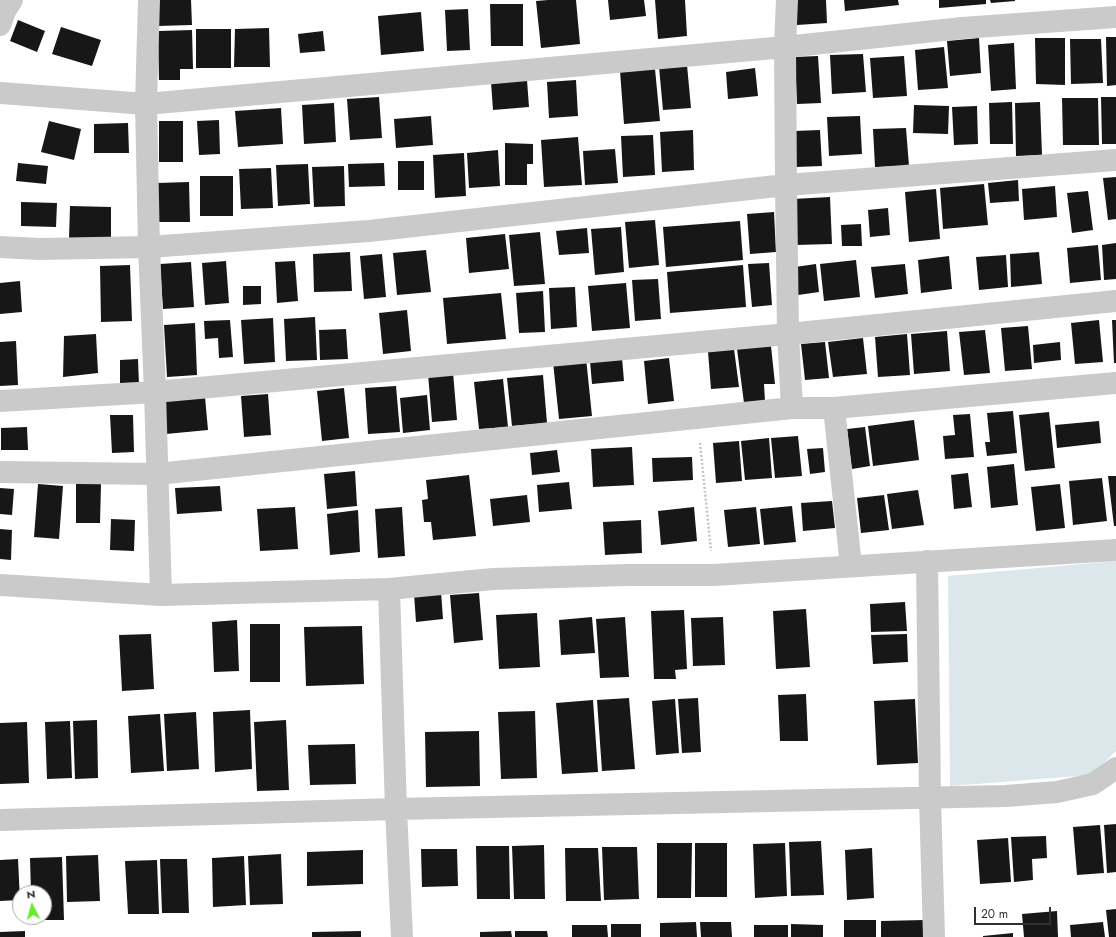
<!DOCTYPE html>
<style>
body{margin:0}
#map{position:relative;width:1116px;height:937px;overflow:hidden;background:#fff;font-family:Jost,sans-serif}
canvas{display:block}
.north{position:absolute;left:12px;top:885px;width:40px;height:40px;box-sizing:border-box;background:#fff;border:1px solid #acacac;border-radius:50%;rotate:354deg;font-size:11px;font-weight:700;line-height:16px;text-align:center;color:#303030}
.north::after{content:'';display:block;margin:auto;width:14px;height:18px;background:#69ea2f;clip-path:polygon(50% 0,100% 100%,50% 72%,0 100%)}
.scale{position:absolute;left:974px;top:907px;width:77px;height:18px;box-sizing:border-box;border:2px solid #303030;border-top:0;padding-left:5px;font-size:12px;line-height:14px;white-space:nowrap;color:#303030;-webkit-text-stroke:3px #fff;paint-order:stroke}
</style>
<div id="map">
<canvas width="1116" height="937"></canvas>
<div class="north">N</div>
<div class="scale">20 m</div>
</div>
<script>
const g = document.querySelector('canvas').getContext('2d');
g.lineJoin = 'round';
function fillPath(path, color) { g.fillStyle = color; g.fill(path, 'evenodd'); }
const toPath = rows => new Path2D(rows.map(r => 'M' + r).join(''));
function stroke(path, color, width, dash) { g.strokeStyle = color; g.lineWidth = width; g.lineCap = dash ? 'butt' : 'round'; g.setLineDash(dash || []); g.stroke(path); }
fillPath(toPath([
 [1116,561,1116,751,1091,775,950,786,948,576]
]), '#dbe7ea');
fillPath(toPath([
 [158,0,191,0,192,25,158,26],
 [548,0,576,0,580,44,541,48,536,1],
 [608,0,644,0,646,16,610,20],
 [655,0,685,0,687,36,658,39],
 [796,0,826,0,827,23,797,25],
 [844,0,898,0,899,5,845,11],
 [939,0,986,0,986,4,939,8],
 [990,0,1015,0,1015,1,991,3],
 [490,4,523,4,523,46,491,46],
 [468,9,470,50,447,51,445,10],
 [421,12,424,51,381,55,378,16],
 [18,20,45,31,37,52,10,41],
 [61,27,101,40,92,66,52,54],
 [269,28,270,67,234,67,235,29],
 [196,29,231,29,231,68,196,68],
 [192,30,193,69,180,69,180,80,159,80,158,31],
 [323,31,325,51,300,53,298,34],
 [1106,37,1116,37,1116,85,1107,86],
 [979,38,981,73,950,76,947,41],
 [1035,38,1065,38,1065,85,1036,84],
 [1070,39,1101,39,1103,83,1071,84],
 [1014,43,1016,89,991,91,988,45],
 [944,47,948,88,918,90,915,50],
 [863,54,866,92,832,94,830,55],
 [818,56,821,103,797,104,795,57],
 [904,56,907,96,873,98,870,58],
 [687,65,691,108,663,110,659,67],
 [755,68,758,96,728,99,726,72],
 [655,69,660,121,624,124,620,71],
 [527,80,529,107,493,110,491,82],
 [576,80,578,116,549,118,547,82],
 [379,97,382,138,350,140,347,99],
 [1101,97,1116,97,1116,144,1102,144],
 [1062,98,1098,98,1099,145,1063,145],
 [1012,102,1013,144,990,144,989,103],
 [1040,102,1042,155,1016,156,1015,103],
 [334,103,336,142,304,144,302,105],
 [914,105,949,106,948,134,913,133],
 [977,106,978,144,954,145,952,107],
 [281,108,283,144,238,147,235,111],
 [431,116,433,145,396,148,394,119],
 [860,116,862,154,829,156,827,117],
 [219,120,220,154,199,155,197,121],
 [49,121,81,129,74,160,41,152],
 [159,121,183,121,183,162,159,162],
 [128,123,129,153,94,153,94,124],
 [906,128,909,166,875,167,873,129],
 [693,130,694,170,662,172,660,132],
 [820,130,822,166,796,167,794,131],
 [653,135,655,175,623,177,621,136],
 [578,137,582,185,544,187,541,140],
 [505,143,533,144,533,164,527,164,527,185,505,185],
 [615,149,618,183,585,185,583,151],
 [498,150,500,186,469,188,467,153],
 [464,153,466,196,435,198,433,155],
 [398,161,424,161,424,190,398,190],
 [18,163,48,166,46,184,16,181],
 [384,163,385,186,349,187,348,164],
 [308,164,310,204,278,206,276,165],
 [344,166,345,206,314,207,312,167],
 [271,168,273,208,241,209,239,169],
 [200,176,233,176,233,216,200,216],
 [1116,177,1116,219,1108,220,1103,178],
 [1018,180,1019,201,990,203,988,183],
 [189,182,190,222,158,222,157,183],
 [984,184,988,225,943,229,940,188],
 [1055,186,1057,217,1024,220,1022,189],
 [936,189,940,239,909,242,905,192],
 [1088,191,1093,230,1072,233,1067,193],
 [830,197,832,244,795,245,793,199],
 [21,202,57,203,56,227,21,226],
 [70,206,111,207,111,240,69,239],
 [888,208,890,235,870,237,868,210],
 [774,212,776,252,750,254,747,214],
 [655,220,659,265,629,268,625,222],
 [740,221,743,260,666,267,663,227],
 [861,224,862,246,842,246,841,225],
 [621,227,624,272,595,275,591,229],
 [587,228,589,253,559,255,556,231],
 [540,232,545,284,514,286,509,235],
 [505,234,509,269,469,273,466,238],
 [1116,243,1116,279,1104,280,1102,245],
 [1098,245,1101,280,1070,283,1067,248],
 [426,250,431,292,397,295,393,253],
 [350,252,352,291,314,292,313,254],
 [1039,252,1042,284,1011,287,1010,254],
 [382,254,386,297,364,299,360,256],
 [1006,255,1008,287,979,290,976,257],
 [949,256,952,289,921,293,918,260],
 [856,260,860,297,824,301,820,264],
 [226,261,229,303,205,305,202,263],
 [295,261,298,301,277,303,275,262],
 [191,262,194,307,163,309,160,264],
 [769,263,772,305,752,307,748,264],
 [816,264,819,292,798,295,795,267],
 [905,264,908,294,875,298,871,267],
 [130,265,132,321,101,322,100,266],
 [743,265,746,307,670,313,667,272],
 [658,279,661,319,635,321,632,280],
 [20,281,22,312,0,314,0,283],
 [626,283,630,328,592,331,588,286],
 [243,286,261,286,261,304,243,305],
 [575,287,577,327,551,329,549,288],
 [543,291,545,332,519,333,516,293],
 [501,293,506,339,447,344,443,298],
 [407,310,411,351,383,354,379,313],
 [315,317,317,360,286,361,284,319],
 [273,318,275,362,244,364,241,320],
 [230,320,233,357,219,358,218,338,205,339,204,321],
 [1099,320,1103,362,1075,364,1071,323],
 [1112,320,1116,320,1116,363,1114,363],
 [195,323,197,375,167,377,164,325],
 [1028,326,1032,369,1005,371,1001,328],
 [346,329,348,359,320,360,319,330],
 [985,330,990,373,964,375,959,332],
 [947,331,950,371,914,374,911,334],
 [96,334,98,373,63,377,64,336],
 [907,334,910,375,878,377,875,337],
 [863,338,867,374,833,377,828,342],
 [16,341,18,385,0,386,0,342],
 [825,342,829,378,805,380,801,344],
 [1060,342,1061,360,1034,363,1033,345],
 [771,346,775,384,764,384,765,401,744,403,737,349],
 [734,349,739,387,711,389,708,352],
 [586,358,592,416,559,419,553,362],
 [622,358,624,381,592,384,590,361],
 [669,358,674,401,648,404,644,361],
 [138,359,139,385,120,386,120,360],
 [453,372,457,420,432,422,428,374],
 [543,375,547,423,512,426,507,378],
 [503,379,508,427,479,429,474,382],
 [396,386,400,432,368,434,365,388],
 [344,388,349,438,322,441,317,391],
 [268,394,271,435,244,437,241,396],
 [427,395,430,430,403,433,400,398],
 [205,397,208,430,166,434,163,401],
 [1013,411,1017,453,987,456,985,442,990,442,987,413],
 [1049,412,1055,468,1025,471,1019,415],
 [970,414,974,457,945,459,943,436,955,435,953,415],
 [110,415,133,415,134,452,112,453],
 [914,420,919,460,873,466,868,426],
 [1099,421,1101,443,1057,448,1055,425],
 [27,427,28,450,1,450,1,428],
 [865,427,870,466,852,469,847,429],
 [798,436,802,476,775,478,771,438],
 [769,438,772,478,745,480,741,441],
 [739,441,742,481,716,483,713,443],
 [632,447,634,485,593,487,591,449],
 [823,448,825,472,810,474,807,449],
 [557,450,560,472,532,475,530,453],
 [692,457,693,480,653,482,652,458],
 [1014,464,1018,505,991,508,987,467],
 [355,471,357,506,327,509,324,474],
 [968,473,972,507,954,509,951,475],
 [469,475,476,536,433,540,431,522,424,522,422,500,428,499,426,480],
 [1108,476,1116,476,1116,526,1114,526],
 [1102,478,1107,521,1073,525,1069,481],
 [569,482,572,509,539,512,537,485],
 [38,484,63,486,59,539,34,537],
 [76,484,101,484,100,523,76,523],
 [1060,484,1065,528,1036,531,1031,487],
 [220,486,222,511,177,514,175,488],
 [0,488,14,489,12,515,0,514],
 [918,490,924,525,892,529,887,494],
 [527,495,530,522,493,526,490,499],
 [884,495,889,530,861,533,857,498],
 [832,501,835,528,803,531,801,503],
 [792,506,796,542,764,545,760,509],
 [295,507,298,549,260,551,257,509],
 [402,507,405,556,378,558,375,509],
 [694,507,697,541,661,545,658,511],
 [756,507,760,544,728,547,724,510],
 [358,510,360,552,330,555,327,514],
 [111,519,135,520,134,551,110,550],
 [641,520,642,553,605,555,603,522],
 [0,529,12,530,11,560,0,559],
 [441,591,443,619,416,622,414,594],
 [479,593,483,640,454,643,450,595],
 [905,602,907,631,871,632,870,604],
 [806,609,810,667,776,669,773,611],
 [684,610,687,669,675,670,676,679,654,679,651,611],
 [537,613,540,667,499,669,496,615],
 [592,617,595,653,561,655,559,620],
 [625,617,629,677,600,678,596,619],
 [723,617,725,665,693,666,691,618],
 [237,620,239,671,214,672,212,622],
 [250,624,280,624,280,682,250,682],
 [362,626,364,684,306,686,304,627],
 [151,634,154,689,122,691,119,635],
 [907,634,908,662,873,664,871,635],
 [806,694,808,741,780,741,778,695],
 [629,698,635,769,602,771,597,700],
 [698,698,701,752,682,753,678,699],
 [675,699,679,753,656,755,652,701],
 [915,699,918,763,877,765,874,701],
 [593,700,598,772,562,774,556,703],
 [250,710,252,769,215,772,213,712],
 [535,711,537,778,501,779,498,712],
 [196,712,199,769,167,771,164,714],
 [160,714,164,771,131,773,128,716],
 [97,720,98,778,75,779,73,721],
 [286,720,289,790,257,791,254,722],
 [70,721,72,778,47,779,45,722],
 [27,722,29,783,0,784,0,723],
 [479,731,480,786,426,787,425,732],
 [355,744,356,784,310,785,308,745],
 [1116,824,1116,872,1107,873,1104,825],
 [1100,825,1104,873,1077,875,1073,827],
 [1046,836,1047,858,1032,859,1033,880,1014,882,1011,837],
 [1008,838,1011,882,980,884,977,840],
 [821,841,824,895,791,896,789,842],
 [657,843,692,843,691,898,657,898],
 [695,843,727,843,727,897,695,897],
 [785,843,787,896,755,898,753,844],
 [544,845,545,899,514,899,512,846],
 [476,846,509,846,510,899,477,899],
 [602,847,637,847,639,899,604,900],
 [565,848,598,848,601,901,566,901],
 [872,848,874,898,847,900,845,850],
 [421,849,457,849,458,886,422,887],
 [363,850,363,884,307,886,307,852],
 [281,854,283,904,250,905,248,856],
 [98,855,100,901,67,902,66,856],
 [244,856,246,905,213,907,212,858],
 [62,857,64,920,32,920,32,917,44,917,44,893,31,893,30,858],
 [18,859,20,900,0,901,0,860],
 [160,859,187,859,189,913,162,913],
 [157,860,159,914,128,914,125,861],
 [1116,909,1116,937,1109,937,1106,910],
 [1057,911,1058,937,1024,937,1022,914],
 [844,920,876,920,876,937,844,937],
 [924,920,924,937,881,937,881,921],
 [696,922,697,937,660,937,660,923],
 [700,922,731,922,732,937,701,937],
 [1103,922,1105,937,1071,937,1070,925],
 [611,924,641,924,641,937,611,937],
 [791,924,823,925,823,937,791,937],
 [572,925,607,925,608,937,572,937],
 [754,925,788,925,788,937,754,937],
 [25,931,25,937,0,937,0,932],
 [361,931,361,937,312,937,312,932],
 [511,931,512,937,480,937,480,932],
 [515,931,547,931,548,937,515,937],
 [1013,933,1013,937,983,937,983,936]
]), '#171717');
stroke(toPath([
 [700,443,711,551]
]), '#c4c4c4', 2.5, [2, 2]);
stroke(toPath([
 [149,0,146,104,149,247,155,392,161,595],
 [787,0,785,47,786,185,788,334,792,408],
 [0,25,5,11,12,0],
 [0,93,146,104,785,47,962,28,1116,17],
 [0,247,39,249,149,247,369,231,786,185,1116,160],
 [0,401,155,392,788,334,1116,301],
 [834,408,851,566],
 [0,472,157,474,792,408,834,408,1116,383],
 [927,561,930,798,934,937],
 [0,585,161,595,389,589,493,579,626,575,714,575,1116,550],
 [389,589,396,809,402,937],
 [0,820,396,809,1006,796,1057,792,1093,784,1116,768]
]), '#cacaca', 22);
</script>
